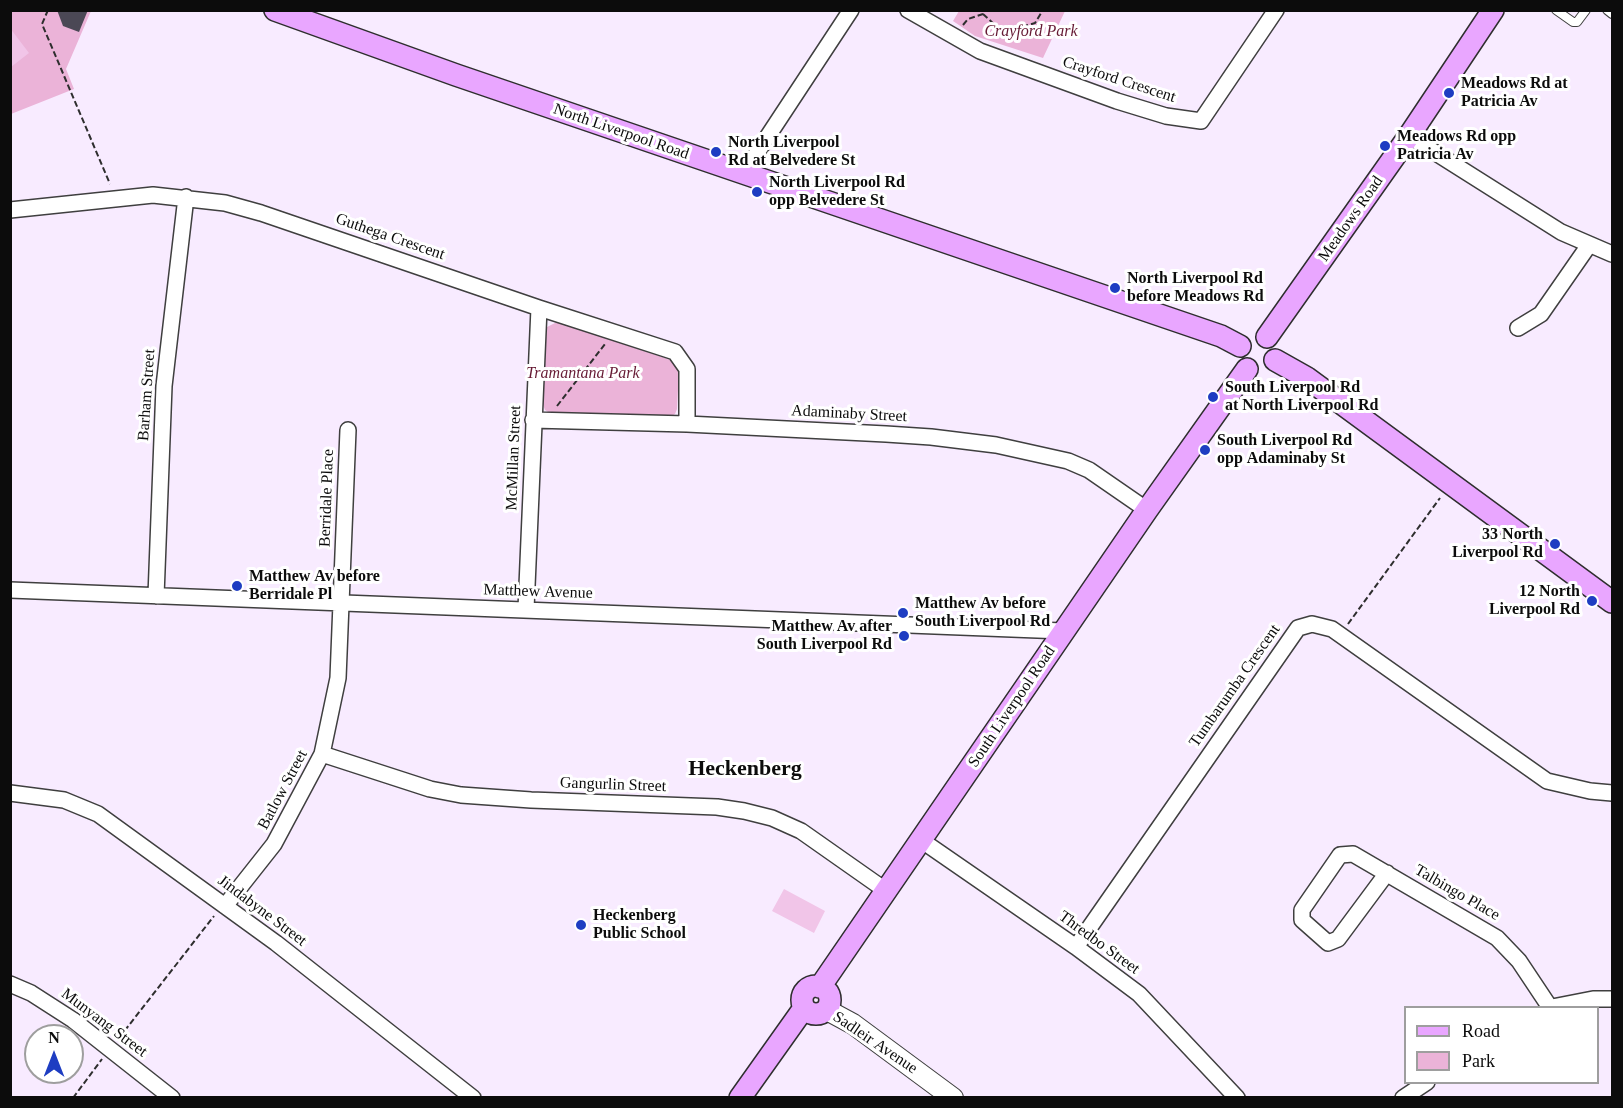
<!DOCTYPE html>
<style>
body{margin:0}
#map{position:relative;width:1623px;height:1108px;overflow:hidden;background:#f8ebff;font-family:Georgia,serif}
canvas{display:block}
.frame{position:absolute;inset:0;border:12px solid #0c0c0c;pointer-events:none}
.legend{position:absolute;left:1404px;top:1006px;width:195px;height:78px;box-sizing:border-box;background:#fff;border:2px solid #9e9e9e;margin:0;padding:8px 10px;list-style:none;font-size:18px;color:#0c0c0c}
.legend li{display:flex;align-items:center;gap:12px;height:30px}
.legend b{width:30px;border:2px solid #9e9e9e}
.north{position:absolute;left:24px;top:1024px;width:60px;height:60px;box-sizing:border-box;background:#fff;border:2px solid #9e9e9e;border-radius:50%;rotate:0deg;font-size:16px;font-weight:700;line-height:24px;text-align:center;color:#0c0c0c}
.north::after{content:'';display:block;margin:auto;width:21px;height:27px;background:#1e3dc2;clip-path:polygon(50% 0,100% 100%,50% 72%,0 100%)}
</style>
<div id="map">
<canvas width="1623" height="1108"></canvas>
<div class="frame"></div>
<ul class="legend">
<li><b style="height:8px;background:#e9a6ff"></b>Road</li>
<li><b style="height:16px;background:#ebb3d8"></b>Park</li>
</ul>
<div class="north">N</div>
</div>
<script>
const g = document.querySelector('canvas').getContext('2d');
g.lineJoin = 'round';
function fillPath(path, color) { g.fillStyle = color; g.fill(path, 'evenodd'); }
const toPath = rows => new Path2D(rows.map(r => 'M' + r).join(''));
function stroke(path, color, width, dash) { g.strokeStyle = color; g.lineWidth = width; g.lineCap = dash ? 'butt' : 'round'; g.setLineDash(dash || []); g.stroke(path); }
function write(font, color, halo, rows, align = 'center') {
  g.font = font + ' Georgia,serif'; g.lineWidth = 6; g.setLineDash([]); g.textBaseline = 'middle'; g.strokeStyle = halo; g.fillStyle = color; for (const [text, x, y, turn = 0] of rows) {
    g.save(); g.translate(x, y); g.rotate((+turn || 0) * Math.PI / 180); g.textAlign = isNaN(turn) ? turn : align; if (halo) g.strokeText(text, 0, 0); g.fillText(text, 0, 0); g.restore();
  }
}
fillPath(toPath([
 [11,11,91,11,66,69,74,89,11,114],
 [959,11,959,10,1065,11,1043,58,975,36,953,21],
 [557,322,671,360,676,364,679,370,677,409,675,414,665,419,553,415,545,410,541,399,545,328]
]), '#ebb3d8');
fillPath(toPath([
 [10,28,29,53,11,67,10,67],
 [784,889,825,911,814,933,772,911]
]), '#f1c5e8');
fillPath(toPath([
 [57,10,88,10,79,32,63,26]
]), '#4b4855');
const service = toPath([
 [1556,10,1573,22,1577,22,1586,10],
 [1607,10,1612,14]
]);
const minor = toPath([
 [908,10,980,51,1117,101,1166,116,1201,121,1276,10],
 [1409,136,1561,232,1612,254],
 [743,174,851,10],
 [10,210,153,195,225,203,261,213,539,308,675,352,687,369,687,424],
 [1518,328,1541,314,1589,245],
 [533,420,687,424,886,434,931,437,996,445,1068,461,1089,470,1147,510],
 [10,590,1063,631],
 [156,596,164,386,186,197],
 [526,609,539,308],
 [322,754,430,789,461,795,531,800,717,807,744,811,772,818,801,831,885,890],
 [10,793,64,800,98,814,276,943,473,1098],
 [921,840,1076,947,1139,994,1237,1098],
 [1387,873,1338,939,1328,943,1302,920,1302,910,1340,855,1353,854,1497,938,1519,961,1549,1006],
 [225,906,274,844,322,754,338,678,348,430],
 [1076,947,1298,628,1312,624,1332,629,1547,781,1590,791,1612,793],
 [10,984,31,993,73,1020,172,1098],
 [1547,1008,1593,999,1612,999],
 [1403,1098,1427,1082]
]);
const tertiary = toPath([
 [827,1010,853,1024,953,1098]
]);
const secondary = toPath([
 [275,10,456,75,1221,336,1240,346],
 [1267,337,1409,136,1493,10],
 [1275,360,1307,378,1612,602],
 '802 1000a14 14 0 1 1 28 0a14 14 0 1 1-28 0Z',
 [820,987,1147,510,1247,369],
 [740,1098,804,1008]
]);
stroke(service, '#3f3f3f', 10);
stroke(minor, '#3f3f3f', 18);
stroke(tertiary, '#3f3f3f', 22);
stroke(secondary, '#2e2e2e', 24);
stroke(toPath([
 [48,10,42,24,110,184],
 [983,14,996,26,1011,30,1035,23,1043,10],
 [963,25,968,19,983,14,983,10],
 [557,406,605,344],
 [1348,624,1440,498],
 [119,1038,214,916],
 [73,1098,102,1059]
]), '#2e2e2e', 2, [6, 3]);
stroke(service, '#fff', 8);
stroke(minor, '#fff', 15);
stroke(tertiary, '#fff', 20);
stroke(secondary, '#e9a6ff', 21);
for (const [x, y, r, color] of [
 [1449,93,6,"#1e3dc2"],
 [1385,146,6,"#1e3dc2"],
 [716,152,6,"#1e3dc2"],
 [757,192,6,"#1e3dc2"],
 [1115,288,6,"#1e3dc2"],
 [1213,397,6,"#1e3dc2"],
 [1205,450,6,"#1e3dc2"],
 [1555,544,6,"#1e3dc2"],
 [237,586,6,"#1e3dc2"],
 [1592,601,6,"#1e3dc2"],
 [903,613,6,"#1e3dc2"],
 [904,636,6,"#1e3dc2"],
 [581,925,6,"#1e3dc2"]
]) { const dot = new Path2D(); dot.arc(x, y, r, 0, 2 * Math.PI); g.fillStyle = color; g.fill(dot); stroke(dot, '#fff', 2); }
write('italic 16px', '#661a34', '#fff', [
 ["Crayford Park",1031,32],
 ["Tramantana Park",583,374]
]);
write('16px', '#0c0c0c', '#fff', [
 ["Crayford Crescent",1119,80,18],
 ["North Liverpool Road",621,132,19],
 ["Meadows Road",1351,219,-55],
 ["Guthega Crescent",390,237,19],
 ["Barham Street",147,395,-86],
 ["Adaminaby Street",849,414,3],
 ["McMillan Street",514,458,-88],
 ["Berridale Place",327,498,-88],
 ["Matthew Avenue",538,592,2],
 ["Tumbarumba Crescent",1235,686,-55],
 ["South Liverpool Road",1012,707,-56],
 ["Gangurlin Street",613,785,2],
 ["Batlow Street",283,790,-62],
 ["Talbingo Place",1457,893,30],
 ["Jindabyne Street",262,911,37],
 ["Thredbo Street",1099,943,36],
 ["Munyang Street",104,1023,37],
 ["Sadleir Avenue",875,1043,34]
]);
write('bold 16px', '#0c0c0c', '#fff', [
 ["Meadows Rd at",1461,84],
 ["Patricia Av",1461,102],
 ["Meadows Rd opp",1397,137],
 ["Patricia Av",1397,155],
 ["North Liverpool",728,143],
 ["Rd at Belvedere St",728,161],
 ["North Liverpool Rd",769,183],
 ["opp Belvedere St",769,201],
 ["North Liverpool Rd",1127,279],
 ["before Meadows Rd",1127,297],
 ["South Liverpool Rd",1225,388],
 ["at North Liverpool Rd",1225,406],
 ["South Liverpool Rd",1217,441],
 ["opp Adaminaby St",1217,459],
 ["33 North",1543,535,"right"],
 ["Liverpool Rd",1543,553,"right"],
 ["Matthew Av before",249,577],
 ["Berridale Pl",249,595],
 ["12 North",1580,592,"right"],
 ["Liverpool Rd",1580,610,"right"],
 ["Matthew Av before",915,604],
 ["South Liverpool Rd",915,622],
 ["Matthew Av after",892,627,"right"],
 ["South Liverpool Rd",892,645,"right"],
 ["Heckenberg",593,916],
 ["Public School",593,934]
], 'left');
write('bold 22px', '#0c0c0c', '#fff', [
 ["Heckenberg",745,769]
]);
</script>
